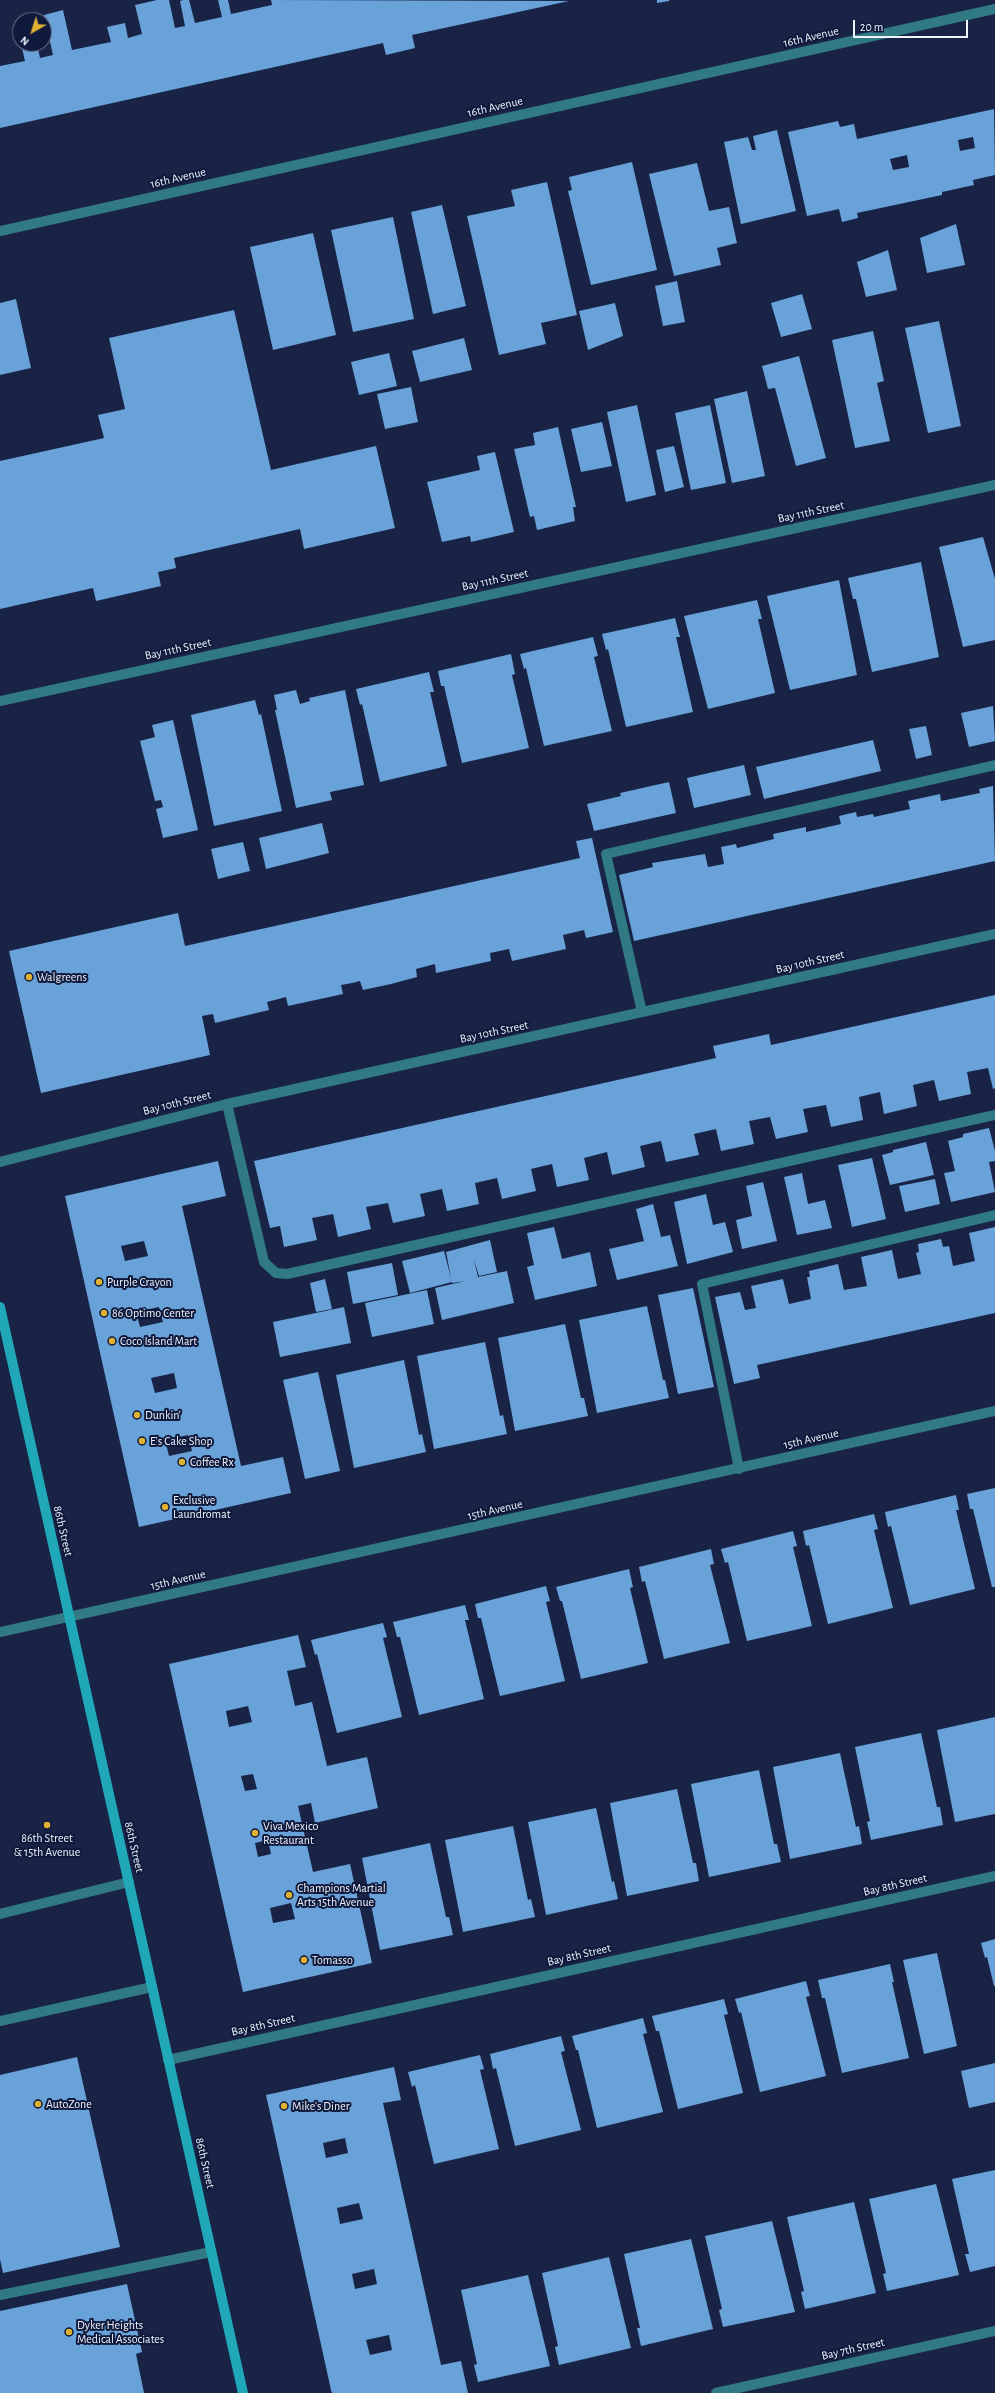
<!DOCTYPE html>
<style>
body{margin:0}
#map{position:relative;width:995px;height:2393px;overflow:hidden;background:#182346;font-family:"Alegreya Sans",sans-serif}
canvas{display:block}
.north{position:absolute;left:12px;top:12px;width:40px;height:40px;box-sizing:border-box;background:#0f193b;border:1px solid #697189;border-radius:50%;rotate:219deg;font-size:11px;font-weight:700;line-height:16px;text-align:center;color:#f0f4fe}
.north::after{content:'';display:block;margin:auto;width:14px;height:18px;background:#deb133;clip-path:polygon(50% 0,100% 100%,50% 72%,0 100%)}
.scale{position:absolute;left:853px;top:20px;width:115px;height:18px;box-sizing:border-box;border:2px solid #f0f4fe;border-top:0;padding-left:5px;font-size:12px;line-height:14px;white-space:nowrap;color:#f0f4fe;-webkit-text-stroke:3px #0f193b;paint-order:stroke}
</style>
<div id="map">
<canvas width="995" height="2393"></canvas>
<div class="north">N</div>
<div class="scale">20 m</div>
</div>
<script>
const g = document.querySelector('canvas').getContext('2d');
g.lineJoin = 'round';
function fillPath(path, color) { g.fillStyle = color; g.fill(path, 'evenodd'); }
const toPath = rows => new Path2D(rows.map(r => 'M' + r).join(''));
function stroke(path, color, width, dash) { g.strokeStyle = color; g.lineWidth = width; g.lineCap = dash ? 'butt' : 'round'; g.setLineDash(dash || []); g.stroke(path); }
function write(font, color, halo, rows, align = 'center') {
  g.font = font + ' "Alegreya Sans",sans-serif'; g.lineWidth = 4; g.setLineDash([]); g.textBaseline = 'middle'; g.strokeStyle = halo; g.fillStyle = color; for (const [text, x, y, turn = 0] of rows) {
    g.save(); g.translate(x, y); g.rotate((+turn || 0) * Math.PI / 180); g.textAlign = isNaN(turn) ? turn : align; if (halo) g.strokeText(text, 0, 0); g.fillText(text, 0, 0); g.restore();
  }
}
fillPath(toPath([
 [157,0,169,0,175,28,185,26,180,1,183,0,189,0,195,23,222,17,218,0,228,0,231,14,272,5,271,0,569,1,412,35,415,48,386,55,383,43,0,128,0,66,25,61,21,44,37,44,40,58,53,55,44,15,63,10,72,50,111,42,107,27,125,23,128,38,142,34,135,5],
 [657,0,669,0,669,1,657,3],
 [994,109,995,175,973,180,974,185,942,192,942,195,857,213,858,218,842,222,839,209,807,216,788,132,838,121,840,127,854,124,857,139],
 [973,137,975,148,960,151,958,140],
 [907,155,909,167,893,170,890,159],
 [777,130,796,211,741,224,724,142,748,137,752,150,756,150,753,136],
 [632,162,657,270,591,285,568,191,572,190,569,177],
 [697,163,709,211,729,207,737,243,717,248,721,265,674,276,649,174],
 [547,182,577,315,541,323,546,344,499,355,467,216,515,206,511,190],
 [442,205,466,306,433,314,411,212],
 [393,217,414,319,353,332,331,230],
 [956,224,965,265,927,273,920,238],
 [313,233,336,335,273,350,250,247],
 [888,250,897,290,866,297,857,262],
 [677,281,685,322,663,326,655,286],
 [802,294,812,329,781,337,771,303],
 [16,299,31,368,0,375,0,303],
 [615,303,623,336,588,350,579,311],
 [234,310,271,470,376,446,395,528,304,549,300,529,174,558,176,568,158,572,161,586,96,601,93,588,0,609,0,461,104,438,98,415,125,409,109,338],
 [939,321,961,426,928,433,905,328],
 [873,331,884,381,877,383,890,441,855,448,832,340],
 [464,338,472,370,420,382,412,351],
 [389,353,397,386,359,395,351,362],
 [799,356,826,458,796,466,775,388,768,389,762,366],
 [411,387,418,422,385,429,377,394],
 [747,391,765,476,732,483,714,399],
 [637,405,656,495,626,502,607,412],
 [710,405,726,483,691,490,675,413],
 [602,422,612,466,581,472,571,429],
 [558,427,576,507,573,507,575,521,537,530,534,516,530,517,514,449,535,445,533,433],
 [674,446,684,487,665,492,656,450],
 [495,452,514,532,471,542,470,536,442,542,427,482,480,470,477,456],
 [983,537,995,579,995,640,963,647,939,547],
 [921,562,939,657,872,672,856,599,853,599,848,578],
 [839,580,857,675,790,690,767,596],
 [757,600,762,619,758,619,775,693,708,709,684,616],
 [675,618,680,637,676,637,693,712,626,727,608,649,606,650,602,634],
 [593,637,598,656,594,657,612,731,544,746,526,668,524,669,520,654],
 [511,654,515,674,512,675,529,748,462,763,444,686,441,686,438,671],
 [429,672,434,692,430,692,447,766,380,782,362,704,360,705,356,689],
 [296,690,300,704,310,701,309,698,345,690,364,785,330,792,332,800,296,808,275,710,277,710,274,695],
 [255,700,259,715,261,714,282,811,214,826,191,715],
 [993,706,995,741,969,747,961,713],
 [173,720,198,830,163,838,156,809,163,807,161,800,155,801,140,741,155,737,152,725],
 [926,726,932,755,916,759,909,729],
 [873,740,881,771,764,799,756,767],
 [744,765,751,795,694,808,687,778],
 [669,782,676,813,594,831,587,804,621,796,620,793],
 [993,786,995,861,634,941,619,875,653,867,652,863,705,854,708,867,724,864,721,847,736,844,737,848,774,839,773,834,806,827,806,832,841,824,839,816,856,812,857,817,873,814,874,817,910,809,908,801,940,794,941,801,980,793,979,789],
 [322,823,329,853,266,869,259,838],
 [592,838,613,932,586,938,584,930,563,935,566,949,512,961,509,949,490,953,491,961,436,973,435,964,416,969,417,977,391,984,363,990,360,981,352,983,341,985,343,994,288,1006,286,997,267,1002,269,1010,215,1023,213,1014,202,1016,210,1055,41,1093,9,951,178,913,185,946,580,858,576,841],
 [243,842,250,871,218,879,211,849],
 [995,995,995,1088,993,1089,988,1068,967,1072,971,1094,939,1101,934,1080,913,1085,917,1106,884,1114,880,1092,859,1097,863,1120,831,1127,826,1105,803,1109,808,1132,776,1139,770,1117,749,1121,754,1144,721,1151,716,1129,694,1134,699,1155,666,1162,661,1141,640,1146,645,1167,612,1175,607,1152,584,1158,589,1180,557,1187,552,1164,539,1167,531,1169,536,1191,502,1199,497,1178,475,1183,479,1204,447,1211,442,1189,420,1194,425,1216,393,1223,388,1203,366,1207,371,1229,338,1237,333,1214,312,1218,317,1240,284,1247,280,1226,270,1228,254,1161,716,1058,713,1046,769,1034,771,1045],
 [989,1128,995,1151,995,1161,989,1162,995,1192,951,1202,944,1173,955,1171,948,1141,963,1137,963,1134],
 [926,1142,934,1175,890,1185,882,1155,893,1152,893,1150],
 [872,1158,886,1219,852,1227,838,1165],
 [218,1161,226,1196,182,1206,241,1466,283,1457,291,1493,139,1527,65,1196],
 [144,1241,148,1256,125,1261,121,1246],
 [159,1307,163,1322,140,1327,136,1312],
 [174,1373,177,1388,155,1393,151,1378],
 [188,1435,192,1451,169,1456,165,1440],
 [802,1173,808,1204,825,1200,832,1228,797,1235,784,1177],
 [935,1179,940,1204,905,1212,899,1186],
 [763,1182,777,1241,742,1249,736,1220,752,1216,746,1186],
 [706,1194,713,1225,725,1222,733,1252,687,1264,674,1202],
 [653,1204,661,1237,670,1235,678,1266,617,1280,609,1249,644,1241,636,1209],
 [554,1227,562,1259,590,1252,597,1286,535,1300,527,1267,534,1265,527,1233],
 [995,1227,995,1313,757,1365,760,1378,734,1384,715,1297,740,1292,745,1310,756,1308,751,1286,783,1279,789,1304,811,1299,807,1277,810,1277,809,1271,838,1264,844,1290,867,1286,861,1257,892,1250,898,1279,921,1274,916,1253,919,1252,918,1244,941,1239,943,1247,949,1246,953,1266,975,1261,969,1233],
 [490,1240,497,1272,479,1276,474,1260,478,1277,507,1271,514,1303,442,1320,435,1288,465,1281,452,1283,446,1252],
 [444,1251,452,1282,410,1293,402,1261],
 [392,1263,398,1295,353,1304,347,1272],
 [325,1279,332,1309,316,1312,310,1283],
 [693,1288,714,1387,678,1394,658,1295],
 [427,1290,434,1324,372,1337,365,1303],
 [647,1306,663,1380,665,1380,669,1398,597,1413,579,1320],
 [344,1307,351,1343,280,1357,273,1322],
 [565,1324,581,1398,584,1398,588,1416,515,1431,498,1338],
 [485,1342,500,1416,503,1415,507,1434,434,1449,417,1356],
 [404,1360,419,1435,422,1434,426,1452,354,1468,336,1375],
 [318,1372,340,1471,305,1479,283,1380],
 [995,1488,995,1587,992,1587,973,1509,970,1509,967,1494],
 [956,1495,959,1510,956,1510,975,1589,910,1605,891,1526,888,1527,885,1512],
 [874,1514,878,1529,874,1530,893,1608,828,1624,809,1545,806,1546,803,1531],
 [793,1531,797,1546,793,1547,812,1626,747,1641,728,1562,725,1563,721,1549],
 [711,1549,714,1564,710,1565,730,1643,664,1659,645,1581,642,1582,639,1567],
 [629,1569,633,1587,630,1588,648,1663,581,1679,562,1601,560,1601,556,1587],
 [546,1586,550,1601,546,1602,565,1681,500,1696,481,1618,478,1618,475,1604],
 [465,1605,469,1620,465,1620,484,1699,419,1715,400,1637,397,1637,393,1622],
 [383,1623,387,1637,383,1638,402,1717,337,1733,317,1654,315,1655,311,1640],
 [298,1635,306,1667,287,1671,295,1706,312,1702,327,1766,367,1757,378,1808,315,1823,311,1803,298,1806,313,1872,350,1864,372,1963,243,1992,169,1664],
 [248,1706,252,1722,229,1727,226,1711],
 [253,1774,257,1789,245,1791,241,1776],
 [268,1840,271,1854,258,1857,255,1843],
 [291,1903,295,1919,273,1923,270,1908],
 [995,1717,995,1814,955,1822,937,1730],
 [921,1733,937,1807,940,1807,943,1825,871,1840,867,1822,870,1821,855,1747],
 [840,1753,856,1827,859,1826,862,1844,790,1859,773,1767],
 [759,1770,774,1844,777,1844,781,1862,709,1877,691,1784],
 [677,1789,693,1863,696,1863,699,1881,627,1896,610,1803],
 [596,1808,612,1882,614,1881,618,1899,546,1915,528,1822],
 [513,1826,528,1900,531,1899,535,1917,463,1932,445,1840],
 [430,1843,446,1917,449,1917,453,1935,380,1950,362,1858],
 [995,1939,995,1986,994,1986,987,1957,985,1958,981,1943],
 [937,1953,957,2046,924,2054,903,1960],
 [890,1964,894,1982,892,1982,909,2058,842,2073,825,1998,822,1998,818,1980],
 [806,1981,810,1996,806,1997,826,2076,760,2092,741,2012,739,2013,735,1999],
 [724,1999,728,2014,724,2015,743,2093,678,2109,659,2031,656,2031,652,2016],
 [643,2018,647,2033,643,2034,663,2112,597,2128,578,2050,576,2050,572,2036],
 [561,2036,565,2051,561,2052,581,2130,515,2146,496,2068,493,2069,490,2054],
 [480,2055,484,2069,480,2070,499,2149,434,2164,415,2085,412,2087,408,2072],
 [77,2057,120,2247,3,2273,0,2259,0,2075],
 [995,2063,995,2102,969,2108,961,2071],
 [394,2067,401,2100,383,2103,434,2333,441,2365,461,2361,468,2393,332,2393,331,2390,266,2095],
 [345,2138,348,2153,326,2158,323,2143],
 [359,2203,363,2219,340,2224,337,2208],
 [374,2269,377,2284,355,2289,352,2274],
 [389,2335,392,2350,370,2355,366,2340],
 [995,2170,995,2266,970,2272,965,2254,969,2254,952,2179],
 [936,2184,959,2275,887,2291,883,2274,886,2273,869,2199],
 [854,2202,876,2293,805,2309,801,2292,804,2291,787,2217],
 [772,2221,795,2312,723,2327,719,2310,722,2309,705,2236],
 [691,2239,713,2329,641,2346,637,2328,640,2328,624,2254],
 [609,2257,631,2348,559,2365,555,2347,558,2346,542,2273],
 [528,2275,550,2366,478,2382,474,2365,477,2364,461,2290],
 [127,2284,142,2352,136,2354,144,2393,0,2393,0,2311]
]), '#68a2d8');
stroke(toPath([
 [642,1012,606,854,995,765],
 [227,1104,264,1262,276,1273,287,1274,995,1115],
 [739,1469,702,1284,995,1215],
 [0,1914,129,1882],
 [0,2021,152,1987],
 [0,2295,211,2252]
]), '#317983', 10);
stroke(toPath([
 [0,231,995,9],
 [0,701,995,485],
 [0,1162,227,1104,995,934],
 [0,1632,995,1411],
 [168,2060,995,1876],
 [716,2393,995,2331]
]), '#317983', 10);
stroke(toPath([
 [0,1307,243,2393]
]), '#20a7b8', 10);
for (const [x, y, r, color] of [
 [29,977,4,"#deb133"],
 [99,1282,4,"#deb133"],
 [104,1313,4,"#deb133"],
 [112,1341,4,"#deb133"],
 [137,1415,4,"#deb133"],
 [142,1441,4,"#deb133"],
 [182,1462,4,"#deb133"],
 [165,1507,4,"#deb133"],
 [47,1825,4,"#deb133"],
 [255,1833,4,"#deb133"],
 [289,1895,4,"#deb133"],
 [304,1960,4,"#deb133"],
 [38,2104,4,"#deb133"],
 [284,2106,4,"#deb133"],
 [69,2332,4,"#deb133"]
]) { const dot = new Path2D(); dot.arc(x, y, r, 0, 2 * Math.PI); g.fillStyle = color; g.fill(dot); stroke(dot, '#0f193b', 1.5); }
write('12px', '#f0f4fe', '#0f193b', [
 ["16th Avenue",811,37,-13],
 ["16th Avenue",495,107,-13],
 ["16th Avenue",178,178,-13],
 ["Bay 11th Street",811,512,-12],
 ["Bay 11th Street",495,580,-12],
 ["Bay 11th Street",178,649,-12],
 ["Bay 10th Street",810,962,-13],
 ["Bay 10th Street",494,1032,-12],
 ["Bay 10th Street",177,1103,-14],
 ["15th Avenue",811,1439,-13],
 ["15th Avenue",495,1510,-13],
 ["86th Street",63,1531,77],
 ["15th Avenue",178,1580,-13],
 ["86th Street",134,1847,77],
 ["Bay 8th Street",895,1885,-13],
 ["Bay 8th Street",579,1955,-13],
 ["Bay 8th Street",263,2025,-13],
 ["86th Street",205,2163,77],
 ["Bay 7th Street",853,2349,-13]
]);
write('12px', '#f0f4fe', '#0f193b', [
 ["Walgreens",37,977],
 ["Purple Crayon",107,1282],
 ["86 Optimo Center",112,1313],
 ["Coco Island Mart",120,1341],
 ["Dunkin'",145,1415],
 ["E's Cake Shop",150,1441],
 ["Coffee Rx",190,1462],
 ["Exclusive",173,1500],
 ["Laundromat",173,1514],
 ["Viva Mexico",263,1826],
 ["Restaurant",263,1840],
 ["86th Street",47,1838,"center"],
 ["& 15th Avenue",47,1852,"center"],
 ["Champions Martial",297,1888],
 ["Arts 15th Avenue",297,1902],
 ["Tomasso",312,1960],
 ["AutoZone",46,2104],
 ["Mike's Diner",292,2106],
 ["Dyker Heights",77,2325],
 ["Medical Associates",77,2339]
], 'left');
</script>
